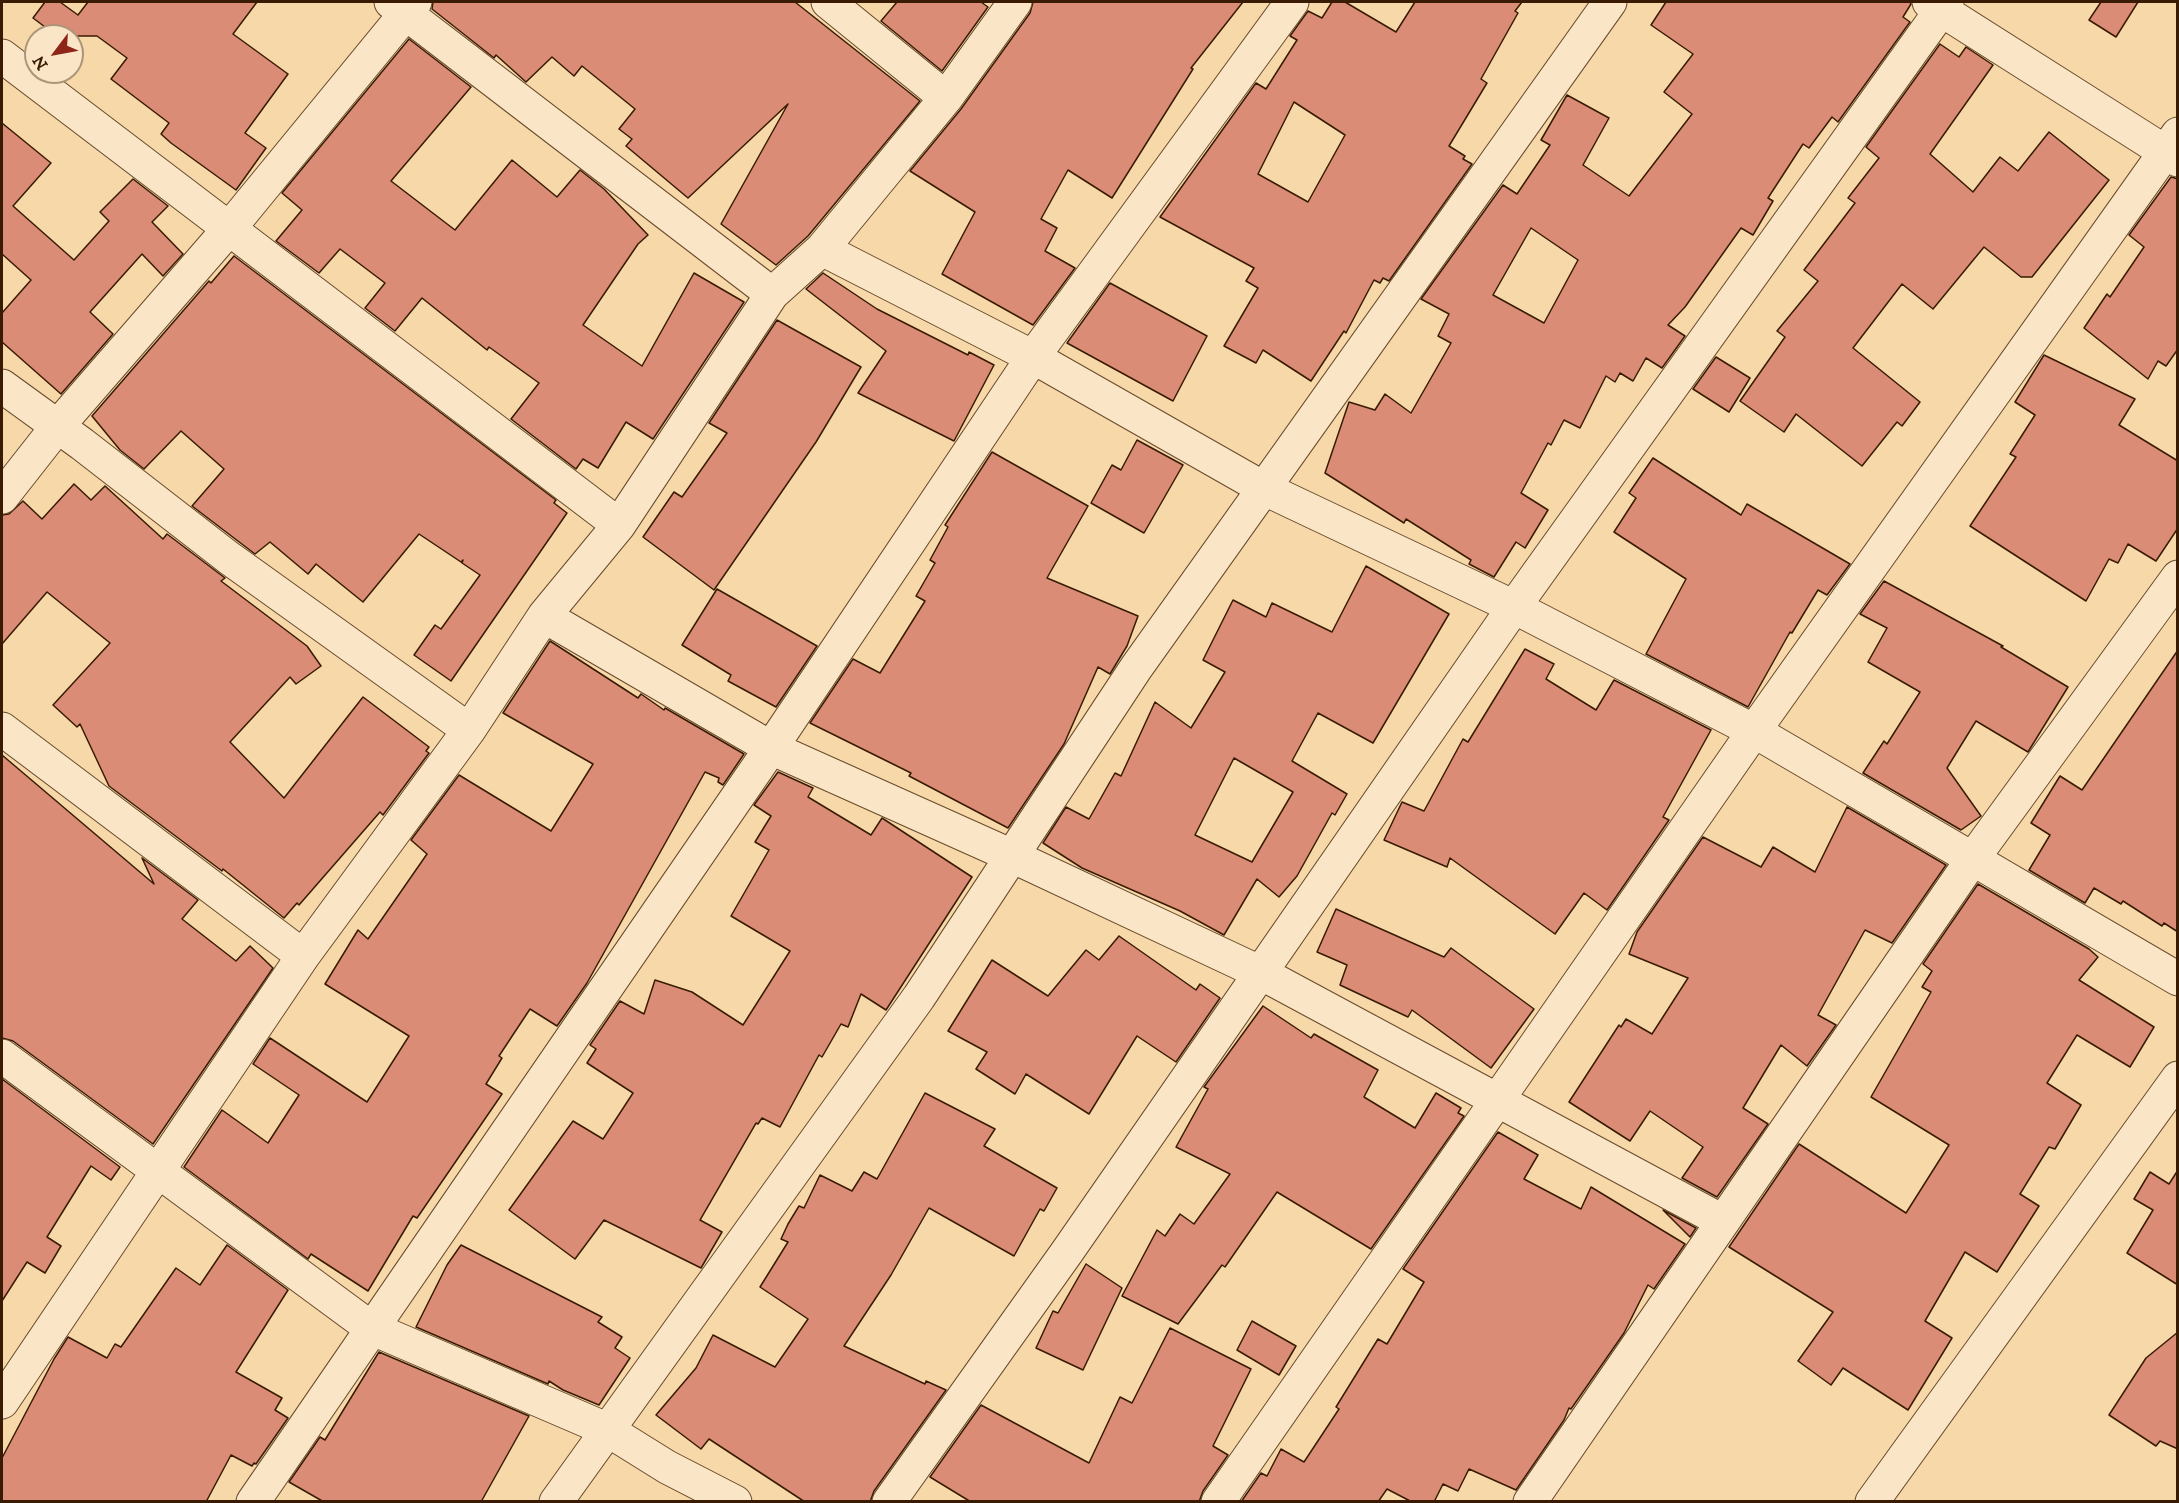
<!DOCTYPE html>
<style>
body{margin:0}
#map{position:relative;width:2179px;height:1503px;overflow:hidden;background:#f7d8a9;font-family:"IM FELL DW Pica",serif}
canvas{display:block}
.frame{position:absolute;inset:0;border:3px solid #381b02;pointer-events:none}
.north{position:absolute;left:24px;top:24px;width:60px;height:60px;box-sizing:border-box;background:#fae6c7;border:2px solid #ac9578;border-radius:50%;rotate:238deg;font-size:16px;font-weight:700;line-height:24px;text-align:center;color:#381b02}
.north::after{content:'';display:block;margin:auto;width:21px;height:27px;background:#8f2418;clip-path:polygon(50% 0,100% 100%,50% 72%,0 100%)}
</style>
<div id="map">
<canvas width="2179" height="1503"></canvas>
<div class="frame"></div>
<div class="north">N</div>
</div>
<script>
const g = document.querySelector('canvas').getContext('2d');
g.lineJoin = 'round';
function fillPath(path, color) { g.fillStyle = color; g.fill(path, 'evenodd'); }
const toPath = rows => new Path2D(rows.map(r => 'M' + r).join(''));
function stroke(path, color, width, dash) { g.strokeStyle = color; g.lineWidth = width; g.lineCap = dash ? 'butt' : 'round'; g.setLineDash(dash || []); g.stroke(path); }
const building = toPath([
 [45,2,60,2,78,15,88,2,257,2,233,34,288,74,245,133,266,148,236,190,171,143,161,134,169,123,111,79,127,58,97,36,57,36,33,18,45,2],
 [433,2,795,2,920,101,808,236,776,265,721,224,788,104,688,198,626,146,632,139,619,129,635,109,582,66,574,76,552,57,526,82,496,55,494,58,432,9,433,2],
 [897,2,981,2,988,7,942,71,881,21,897,2],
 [1033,2,1243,2,1191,68,1193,69,1112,198,1068,170,1041,219,1057,228,1045,251,1075,268,1033,325,942,274,975,212,910,171,961,109,1030,13,1033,2],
 [1332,2,1345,2,1396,32,1415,2,1522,2,1515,11,1518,13,1481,79,1487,83,1449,146,1465,156,1463,159,1472,164,1389,281,1383,278,1380,283,1374,280,1346,333,1344,331,1311,381,1263,350,1256,363,1224,346,1258,288,1246,281,1254,268,1160,217,1256,83,1266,89,1297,40,1290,36,1308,11,1322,18,1332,2],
 [1294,102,1345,135,1308,202,1258,174,1294,102],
 [1666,2,1910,2,1911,4,1903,17,1910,22,1838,122,1832,117,1809,148,1803,144,1768,198,1773,201,1753,235,1741,228,1685,307,1668,325,1685,336,1662,368,1646,358,1633,381,1620,373,1615,382,1606,376,1580,428,1564,420,1551,445,1548,443,1521,493,1548,510,1525,548,1516,542,1494,577,1469,564,1471,560,1406,519,1404,523,1325,473,1349,402,1375,410,1385,394,1411,413,1451,343,1438,336,1449,314,1421,299,1503,185,1517,194,1550,145,1541,140,1567,95,1609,118,1583,165,1629,196,1692,114,1664,92,1693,54,1651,25,1666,2],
 [1531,228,1578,260,1544,323,1493,295,1531,228],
 [2101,2,2138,2,2116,37,2089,20,2101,2],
 [409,39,471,87,391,181,455,230,512,160,557,197,580,170,604,189,648,235,638,244,583,325,642,366,694,273,744,302,653,439,626,422,598,468,583,459,576,469,511,419,539,383,489,347,487,350,422,298,395,331,365,308,385,283,340,249,319,273,276,241,302,210,282,193,409,39],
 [1940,44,1959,57,1966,47,1993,65,1930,154,1973,192,2000,157,2018,171,2049,132,2109,180,2032,277,2021,277,1984,247,1933,309,1902,284,1853,348,1920,402,1902,426,1897,422,1862,466,1796,414,1784,432,1740,401,1785,337,1777,331,1818,281,1804,270,1855,203,1848,198,1879,158,1866,147,1940,44],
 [2,123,51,163,13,206,74,260,109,221,100,212,133,179,168,206,152,222,183,254,163,276,142,254,90,312,113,334,61,394,2,342,2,313,31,280,2,254,2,123],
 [2171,177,2178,179,2178,349,2166,366,2158,361,2148,379,2084,328,2107,294,2110,297,2144,247,2129,235,2171,177],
 [234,256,556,500,554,503,567,513,451,681,414,655,435,625,441,629,480,575,462,563,463,560,461,562,419,534,363,602,316,564,308,574,270,542,255,554,192,506,224,469,181,431,144,469,120,450,92,416,209,281,211,283,234,256],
 [823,273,877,309,968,355,969,352,994,365,954,441,858,393,886,351,806,289,823,273],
 [1110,283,1207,336,1173,401,1067,343,1110,283],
 [777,320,861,367,816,442,714,590,643,537,674,492,682,497,727,433,709,423,777,320],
 [2044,355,2135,399,2119,425,2178,461,2178,528,2156,561,2128,544,2118,563,2109,559,2086,601,1970,526,2016,457,2010,454,2035,415,2015,402,2044,355],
 [1716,357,1750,378,1729,412,1693,389,1716,357],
 [1137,440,1183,465,1144,533,1091,503,1112,465,1121,470,1137,440],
 [992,452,1088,506,1047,578,1138,616,1127,646,1110,674,1098,667,1064,744,1008,828,909,776,911,773,810,723,853,659,880,673,925,601,916,596,935,563,930,560,948,527,945,525,992,452],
 [1653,458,1741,515,1747,504,1850,564,1827,595,1818,590,1792,633,1790,632,1748,707,1646,654,1686,579,1614,532,1636,498,1629,493,1653,458],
 [74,484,91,500,105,486,163,539,167,534,225,578,221,581,307,646,321,666,296,684,290,677,230,742,284,798,363,697,429,747,426,751,429,753,383,815,380,812,299,905,297,903,284,918,223,869,222,871,109,786,80,724,77,727,53,705,110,643,47,592,2,644,2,515,9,514,23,501,42,519,74,484],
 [1366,566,1449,614,1373,743,1318,713,1292,761,1347,794,1335,815,1332,813,1297,876,1279,897,1257,879,1224,935,1180,911,1082,868,1043,843,1066,807,1089,819,1115,773,1121,776,1155,702,1191,728,1225,672,1203,660,1233,600,1266,617,1272,603,1332,632,1366,566],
 [1234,758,1293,792,1252,862,1195,835,1234,758],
 [1884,581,2003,646,2001,647,2068,687,2028,752,1976,721,1947,768,1981,816,1961,830,1863,773,1884,741,1887,744,1920,692,1868,662,1887,628,1860,614,1884,581],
 [717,589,817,646,776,707,728,681,731,675,682,645,717,589],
 [550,641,638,698,641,694,664,710,665,708,744,754,723,785,718,782,719,778,705,772,587,983,557,1026,530,1009,499,1056,502,1058,486,1084,502,1094,417,1218,413,1216,368,1291,311,1254,308,1259,184,1167,222,1110,268,1143,299,1095,253,1064,270,1038,367,1102,409,1036,325,984,358,930,368,939,427,854,411,840,459,775,551,831,593,764,503,713,550,641],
 [1525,649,1554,664,1546,679,1596,710,1614,680,1711,730,1663,817,1669,820,1607,910,1584,893,1555,934,1450,858,1447,867,1384,840,1402,802,1424,811,1463,739,1468,742,1525,649],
 [2178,650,2178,932,2164,923,2162,926,2123,901,2121,904,2094,888,2085,903,2029,870,2050,835,2031,823,2060,776,2082,790,2178,650],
 [2,755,154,884,142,858,198,900,182,919,236,961,250,946,273,968,153,1144,13,1041,2,1038,2,755],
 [778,772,813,788,808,797,871,835,882,818,972,877,886,1010,861,994,848,1027,841,1024,822,1057,819,1055,780,1127,762,1118,758,1124,756,1123,700,1220,722,1232,701,1268,604,1220,575,1259,509,1210,573,1121,603,1139,633,1093,587,1063,596,1049,590,1045,620,1001,644,1014,655,980,692,992,743,1025,790,951,731,916,769,850,755,842,771,816,754,805,778,772],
 [1847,807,1946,865,1892,943,1865,930,1818,1015,1836,1025,1807,1066,1781,1045,1743,1108,1768,1124,1717,1197,1682,1178,1703,1147,1650,1111,1630,1141,1569,1102,1619,1025,1621,1027,1626,1019,1652,1034,1688,978,1629,954,1637,932,1703,837,1761,867,1773,847,1815,872,1847,807],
 [1978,884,2089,949,2098,957,2079,980,2154,1027,2130,1067,2077,1035,2047,1083,2081,1105,2055,1149,2049,1147,2020,1194,2039,1206,1997,1272,1965,1252,1925,1321,1952,1338,1908,1410,1843,1368,1831,1385,1798,1361,1833,1312,1729,1247,1799,1144,1906,1213,1949,1145,1871,1097,1931,992,1922,987,1932,971,1923,964,1978,884],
 [1336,909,1444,957,1451,948,1534,1009,1491,1068,1412,1010,1408,1017,1340,985,1347,965,1317,952,1336,909],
 [1119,936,1196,990,1200,984,1220,998,1176,1062,1137,1036,1089,1114,1026,1074,1015,1094,976,1069,987,1052,948,1031,992,960,1048,996,1086,950,1099,960,1119,936],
 [1263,1006,1311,1038,1314,1034,1378,1070,1364,1097,1415,1128,1436,1093,1461,1108,1458,1113,1464,1116,1371,1249,1277,1192,1225,1267,1222,1265,1178,1324,1122,1296,1157,1230,1165,1236,1180,1214,1194,1224,1230,1174,1176,1147,1208,1089,1204,1087,1263,1006],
 [2,1079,120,1167,111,1180,91,1166,47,1237,61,1246,45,1273,27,1262,2,1301,2,1079],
 [925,1093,995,1129,984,1146,1057,1188,1044,1211,1040,1209,1014,1256,929,1208,891,1275,844,1346,925,1384,926,1381,946,1390,874,1491,870,1502,805,1502,709,1439,701,1449,656,1415,696,1368,713,1335,775,1367,808,1319,760,1287,788,1242,781,1239,788,1224,799,1206,804,1208,820,1175,852,1191,864,1172,877,1179,925,1093],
 [1498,1132,1538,1155,1524,1179,1581,1209,1591,1187,1685,1244,1654,1289,1648,1285,1624,1333,1571,1409,1569,1408,1564,1420,1516,1490,1469,1469,1458,1491,1443,1484,1434,1502,1412,1502,1387,1489,1378,1502,1241,1502,1261,1473,1267,1476,1281,1449,1304,1462,1339,1409,1336,1407,1378,1339,1387,1344,1424,1282,1403,1269,1498,1132],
 [2178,1170,2178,1285,2127,1253,2153,1210,2134,1199,2150,1172,2169,1184,2178,1170],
 [1663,1210,1696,1228,1690,1237,1663,1210],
 [227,1245,288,1290,236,1372,282,1398,275,1410,288,1418,256,1464,254,1463,252,1466,231,1455,206,1502,2,1502,2,1458,54,1359,68,1337,107,1358,115,1344,121,1347,176,1268,200,1285,227,1245],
 [461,1245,602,1317,598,1322,622,1337,615,1348,630,1358,599,1405,563,1390,549,1381,548,1384,416,1327,447,1265,461,1245],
 [1086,1264,1122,1288,1083,1370,1036,1348,1053,1311,1058,1313,1086,1264],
 [1252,1321,1296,1346,1279,1375,1237,1350,1252,1321],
 [1170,1328,1251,1369,1213,1446,1228,1455,1203,1491,1199,1502,971,1502,930,1477,981,1405,1089,1463,1120,1397,1132,1403,1170,1328],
 [2178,1332,2178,1449,2160,1441,2156,1446,2109,1415,2146,1358,2178,1332],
 [379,1352,529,1416,481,1502,324,1502,289,1482,320,1437,325,1440,379,1352]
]);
fillPath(building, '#da8c77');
stroke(building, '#381b02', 1.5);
const minor = toPath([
 [391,2,772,294],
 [828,2,946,98],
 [1929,2,2178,160],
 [2,56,619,525],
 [822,249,1033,357,1265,489,1514,607,1754,731,2178,979],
 [2,386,82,444,229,558,469,730],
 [2,497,57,427,228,230,415,2],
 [544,616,771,748,1012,856,1259,972,1722,1221],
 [2,729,303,956],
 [2,1056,371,1328,606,1429,667,1467,735,1502],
 [2,1402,303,956,469,730,544,616,619,525,772,294,822,249,946,98,1015,2],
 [253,1502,771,748,1033,357,1292,2],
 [556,1502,919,997,1136,668,1610,2],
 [889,1502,1067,1252,1514,607,1947,2],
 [1218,1502,1754,731,2178,134],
 [1530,1502,1974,857,2178,577],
 [1872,1502,2178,1078]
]);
stroke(minor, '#684a2c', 35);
stroke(minor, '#fae6c7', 33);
</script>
